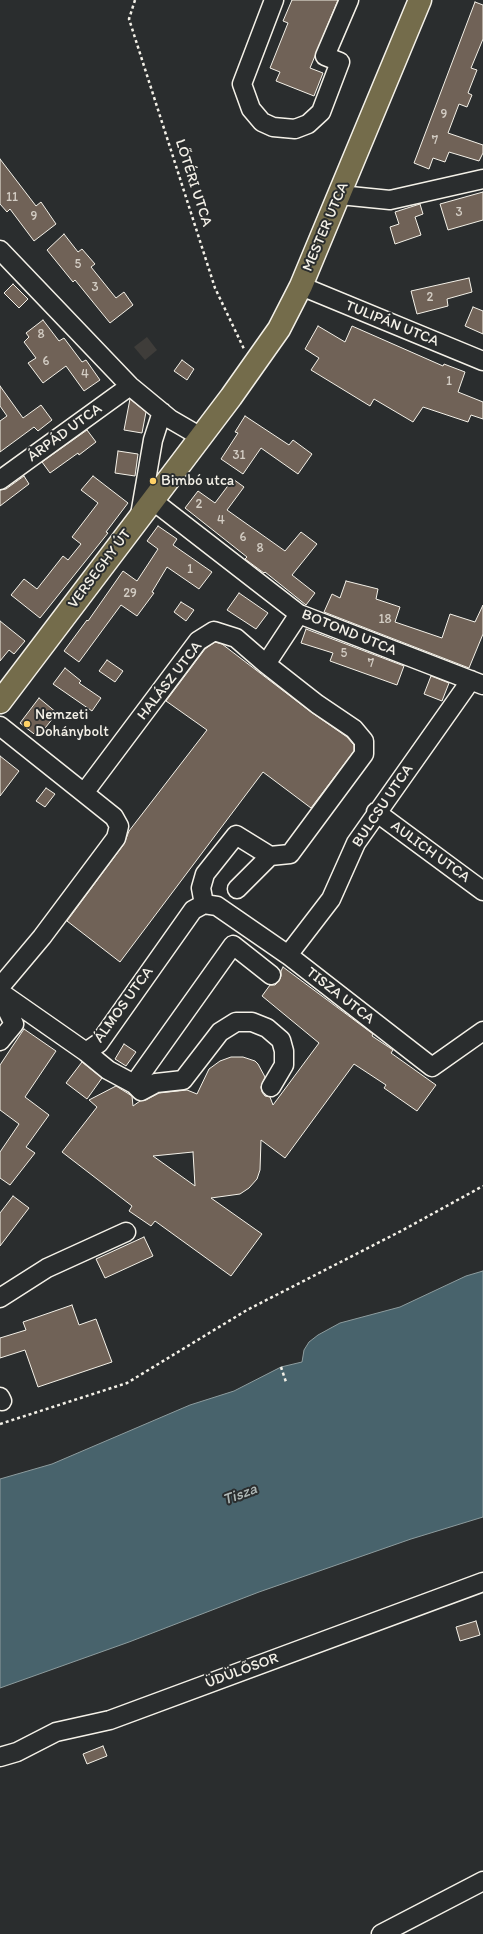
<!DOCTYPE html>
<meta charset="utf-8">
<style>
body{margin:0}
canvas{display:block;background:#2a2d2e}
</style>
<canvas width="483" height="1934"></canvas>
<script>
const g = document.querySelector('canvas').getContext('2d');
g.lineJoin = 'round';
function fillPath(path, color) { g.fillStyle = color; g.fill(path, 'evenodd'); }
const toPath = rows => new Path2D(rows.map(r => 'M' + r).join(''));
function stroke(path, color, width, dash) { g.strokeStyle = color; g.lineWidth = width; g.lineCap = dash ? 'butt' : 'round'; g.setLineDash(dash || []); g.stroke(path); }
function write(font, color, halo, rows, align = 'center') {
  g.font = font + ' Itim,sans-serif'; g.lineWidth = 4; g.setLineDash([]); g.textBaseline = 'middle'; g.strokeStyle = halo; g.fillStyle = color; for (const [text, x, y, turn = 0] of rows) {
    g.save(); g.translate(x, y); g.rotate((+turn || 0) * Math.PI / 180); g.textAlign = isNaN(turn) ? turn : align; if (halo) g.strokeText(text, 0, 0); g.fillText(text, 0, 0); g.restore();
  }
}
fillPath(toPath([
 [147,337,157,350,145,360,134,347]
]), '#3f3d3a');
const water = toPath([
 [483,1271,483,1517,411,1539,259,1592,129,1642,0,1688,0,1479,52,1464,190,1405,234,1391,281,1367,302,1362,304,1350,309,1342,318,1335,340,1323,400,1307,466,1276,483,1271]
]);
fillPath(water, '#48636c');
stroke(water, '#8d9c9e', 1);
const building = toPath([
 [292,0,338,0,310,68,323,73,314,96,276,81,280,72,270,68,288,23,283,21,292,0],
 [475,2,483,5,483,39,471,68,477,70,468,93,472,95,467,107,459,104,448,133,483,145,483,153,479,161,449,152,445,162,433,158,429,169,414,163,475,2],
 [0,159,36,206,41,202,56,224,34,241,10,209,7,212,0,204,0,159],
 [483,192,483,220,448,230,440,204,483,192],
 [420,204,423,214,415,217,421,235,395,244,390,227,399,224,395,212,420,204],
 [64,234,78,252,82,249,95,264,91,267,116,298,124,292,133,305,110,323,75,280,73,282,47,250,64,234],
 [469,278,472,292,447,299,448,306,417,314,411,291,469,278],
 [13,284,28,299,19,308,4,293,13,284],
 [473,307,483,311,483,334,465,326,473,307],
 [43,320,59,341,64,338,82,362,86,360,100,380,84,391,66,366,43,383,28,363,36,358,24,342,29,337,26,333,43,320],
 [318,326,345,342,352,326,443,366,444,364,465,372,458,392,483,402,483,419,471,415,468,422,423,407,413,422,374,399,370,406,311,370,319,358,305,349,318,326],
 [182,360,194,369,187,380,174,371,182,360],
 [0,386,23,418,41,405,52,420,38,431,34,427,0,452,0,421,7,416,0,406,0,386],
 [130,399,146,412,142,433,124,430,130,399],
 [245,416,289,445,293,440,312,454,298,474,261,448,243,474,221,459,238,433,235,432,245,416],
 [87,430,96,442,79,455,78,453,50,473,42,462,87,430],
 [118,451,138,454,135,476,115,473,118,451],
 [24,476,29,484,0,506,0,490,6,489,24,476],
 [93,476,128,503,106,532,108,533,40,618,11,595,24,579,37,589,63,556,68,560,81,544,72,537,98,503,81,490,93,476],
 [233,479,244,487,227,510,285,551,301,532,317,544,292,575,315,593,306,605,265,572,264,573,245,559,247,557,185,508,198,491,215,503,233,479],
 [158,526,177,539,173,545,212,572,199,589,167,567,152,592,154,593,137,616,121,605,79,662,64,651,87,620,88,621,123,571,137,581,158,549,147,541,158,526],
 [346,581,378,589,376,599,400,607,395,622,442,638,450,614,475,622,483,605,483,634,469,668,324,612,332,594,340,598,346,581],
 [239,593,268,613,256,629,227,610,239,593],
 [181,602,194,610,186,621,174,612,181,602],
 [0,621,25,641,14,654,9,650,0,661,0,621],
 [306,629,404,666,397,685,330,661,333,653,301,643,306,629],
 [215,642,222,644,311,712,347,737,354,745,354,751,311,808,263,772,120,962,67,921,124,844,129,831,207,730,166,701,205,649,215,642],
 [107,660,123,671,115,682,99,671,107,660],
 [65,668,81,681,79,683,101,698,92,711,53,684,65,668],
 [431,676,449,683,442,701,424,694,431,676],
 [39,698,57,713,38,737,20,723,39,698],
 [0,756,19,771,0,796,0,756],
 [46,788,55,794,45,807,36,801,46,788],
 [283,967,373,1034,372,1036,393,1050,391,1053,436,1085,417,1111,384,1088,386,1085,354,1064,285,1158,261,1140,260,1170,257,1179,249,1188,240,1194,211,1198,262,1234,231,1276,155,1221,151,1226,129,1211,132,1206,62,1152,97,1107,89,1100,116,1086,132,1096,133,1106,140,1101,146,1100,159,1093,187,1090,197,1094,209,1069,220,1061,231,1057,243,1057,255,1061,258,1064,265,1077,261,1087,262,1092,265,1096,270,1097,273,1105,319,1043,262,996,270,985,275,985,279,981,281,976,281,971,283,967],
 [193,1152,195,1186,153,1156,193,1152],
 [24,1029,56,1051,25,1097,49,1115,26,1147,35,1153,10,1185,0,1178,0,1152,19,1124,0,1110,0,1065,24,1029],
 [124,1044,136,1052,126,1066,115,1059,124,1044],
 [82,1062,102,1078,87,1099,66,1083,82,1062],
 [13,1196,29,1208,0,1246,0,1213,13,1196],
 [144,1237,153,1256,105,1278,96,1259,144,1237],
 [72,1305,79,1325,96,1319,112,1362,38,1387,25,1350,0,1358,0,1338,26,1330,23,1322,72,1305],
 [476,1621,480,1635,460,1641,456,1627,476,1621],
 [103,1746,107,1756,87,1764,83,1754,103,1746]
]);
fillPath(building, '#706257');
stroke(building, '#f4f1e8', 1);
const minor = toPath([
 [274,0,242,84,251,109,262,122,273,127,295,129,308,124,321,112,340,62,325,56,349,0],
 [340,195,390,200,483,179],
 [0,250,130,386,170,419,201,437],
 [301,286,483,361],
 [0,480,130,386],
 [152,500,299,614,483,685],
 [140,515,153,440,162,412],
 [0,726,84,793,198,641,214,631,236,638,266,664,299,614],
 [376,812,483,891],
 [237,889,270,856,290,854,364,754,364,741,354,729,317,704,266,664],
 [204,904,201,888,205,874,236,835,270,856],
 [288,955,331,899,356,843,471,680],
 [0,987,42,937,116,838,119,826,114,817,84,793],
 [0,992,86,1052,99,1043,193,910,204,904,217,906,288,955,432,1067,483,1031],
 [0,996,14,1024,0,1041],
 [86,1052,108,1070,134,1084,233,945,271,975],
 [134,1084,141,1091,156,1083,183,1080,220,1032,236,1022,252,1022,267,1028,281,1040,284,1051,284,1065,271,1087],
 [0,1298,47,1268,126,1232],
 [0,1397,2,1401],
 [0,1757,17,1752,56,1732,110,1720,483,1582],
 [381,1934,483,1881]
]);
const major = toPath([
 [0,702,231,397,279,329,301,286,420,0]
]);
stroke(minor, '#f4f1e8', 21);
stroke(major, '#f4f1e8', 25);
stroke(toPath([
 [135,0,129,19,215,288,244,349],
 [281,1367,286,1382],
 [0,1424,127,1383,247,1310,403,1230,483,1186]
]), '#f4f1e8', 2.5, [3, 3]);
stroke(minor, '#2a2d2e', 18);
stroke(major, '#746c4b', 22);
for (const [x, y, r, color] of [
 [153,481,4,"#ffd166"],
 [27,724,4,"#ffd166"]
]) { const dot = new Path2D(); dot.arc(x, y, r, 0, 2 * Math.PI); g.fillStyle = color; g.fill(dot); stroke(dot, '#2a2d2e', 1.5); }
write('13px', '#d3cdc4', null, [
 ["9",444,115],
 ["7",435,141],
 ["11",12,198],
 ["3",459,213],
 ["9",34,217],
 ["5",78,265],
 ["3",95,288],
 ["2",430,298],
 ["8",41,335],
 ["6",46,362],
 ["4",85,375],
 ["1",449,382],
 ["31",239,456],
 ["2",199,505],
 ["4",221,521],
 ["6",243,538],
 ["8",260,549],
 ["1",190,570],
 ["29",130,594],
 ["18",385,620],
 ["5",344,654],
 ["7",371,664]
]);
write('15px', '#f4f1e8', '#2a2d2e', [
 ["LŐTÉRI UTCA",193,183,72],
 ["MESTER UTCA",326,227,-67],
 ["TULIPÁN UTCA",392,324,22],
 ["ÁRPÁD UTCA",65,433,-36],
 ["VERSEGHY ÚT",100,569,-53],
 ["BOTOND UTCA",349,633,22],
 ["HALÁSZ UTCA",170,681,-52],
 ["BULCSU UTCA",383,806,-56],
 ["AULICH UTCA",430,852,36],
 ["TISZA UTCA",340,996,38],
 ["ÁLMOS UTCA",124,1005,-54],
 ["ÜDÜLŐSOR",242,1671,-20]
]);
write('15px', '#f4f1e8', '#2a2d2e', [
 ["Bimbó utca",161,481],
 ["Nemzeti",35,715],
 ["Dohánybolt",35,732]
], 'left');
write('italic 16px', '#afb8b6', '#2a2d2e', [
 ["Tisza",240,1495,-21]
]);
</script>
